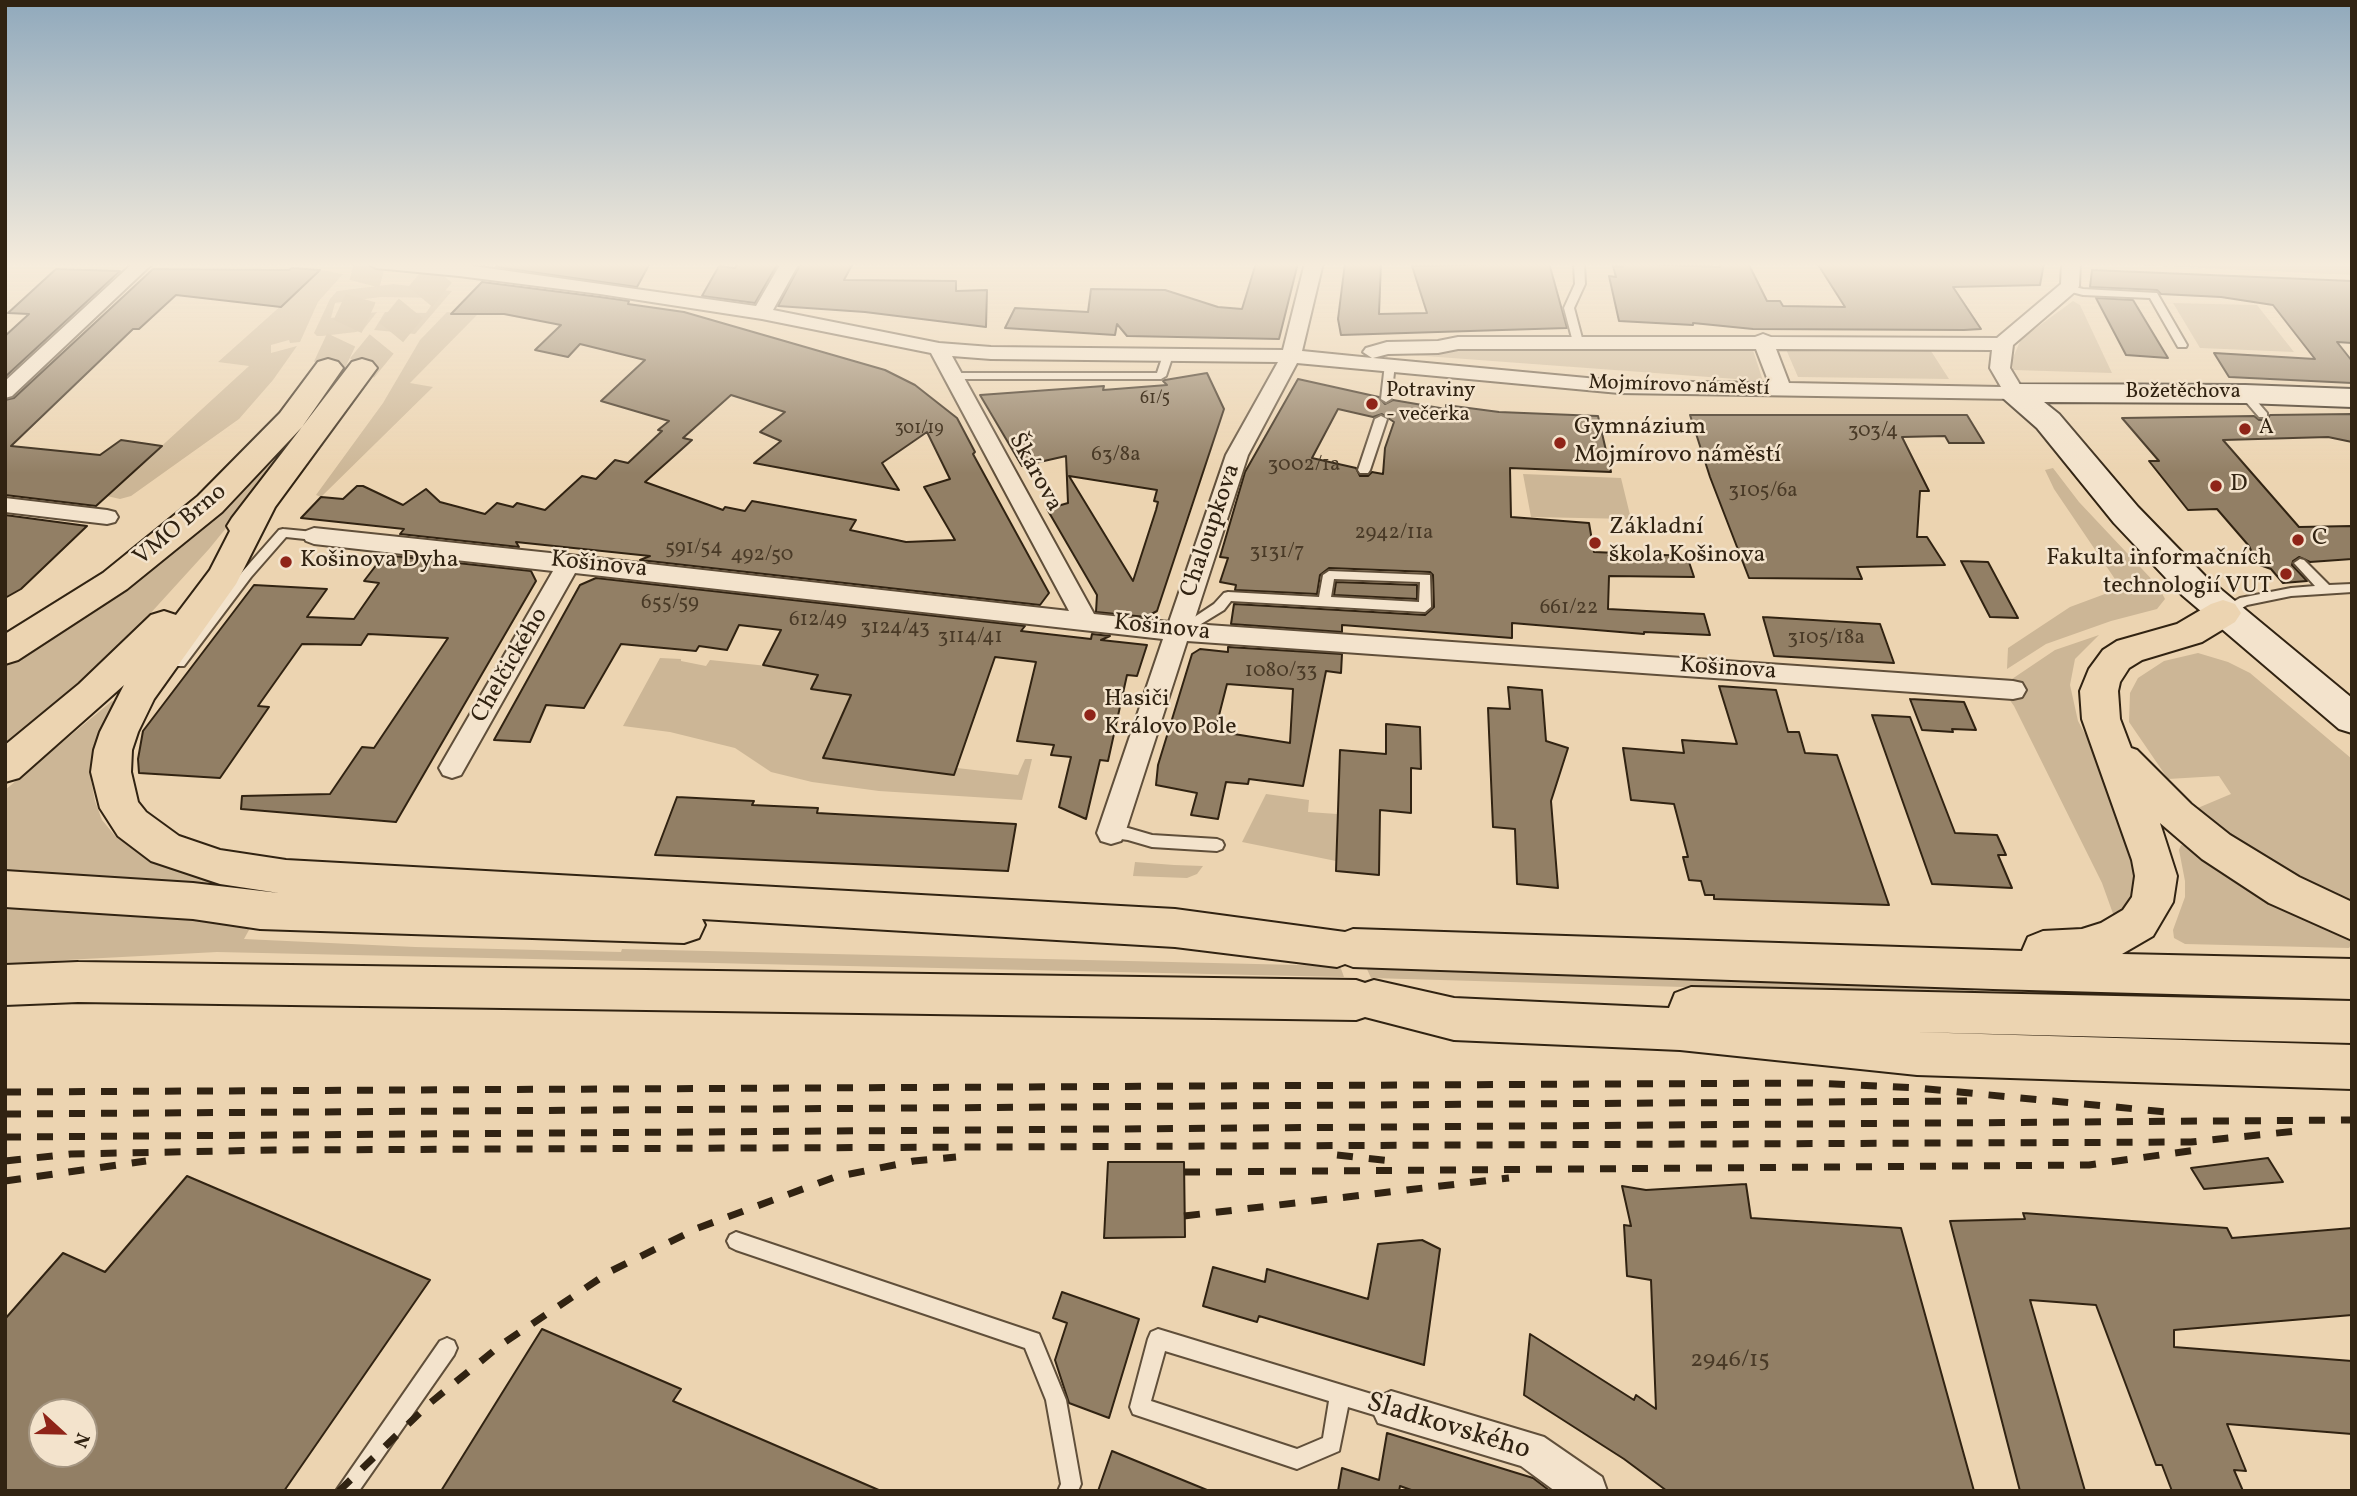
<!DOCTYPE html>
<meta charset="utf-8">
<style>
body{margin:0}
#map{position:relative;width:2357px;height:1496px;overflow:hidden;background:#ecd4b1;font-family:Vollkorn,serif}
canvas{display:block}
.frame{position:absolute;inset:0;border:7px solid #312312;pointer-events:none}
.north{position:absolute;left:28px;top:1398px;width:70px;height:70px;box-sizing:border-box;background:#f3e3cc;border:2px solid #a59682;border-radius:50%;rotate:112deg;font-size:19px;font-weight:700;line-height:28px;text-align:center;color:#312312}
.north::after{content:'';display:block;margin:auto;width:24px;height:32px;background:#8f2418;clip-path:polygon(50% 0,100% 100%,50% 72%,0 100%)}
</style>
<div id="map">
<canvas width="2357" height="1496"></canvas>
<div class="frame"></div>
<div class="north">N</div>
</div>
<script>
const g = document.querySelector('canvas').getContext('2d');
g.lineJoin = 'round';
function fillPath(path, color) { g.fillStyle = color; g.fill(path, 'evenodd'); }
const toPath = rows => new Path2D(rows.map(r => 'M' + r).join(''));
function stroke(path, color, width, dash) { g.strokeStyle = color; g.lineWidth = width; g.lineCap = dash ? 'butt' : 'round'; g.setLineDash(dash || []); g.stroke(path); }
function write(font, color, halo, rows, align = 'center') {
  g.font = font + ' Vollkorn,serif'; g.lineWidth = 5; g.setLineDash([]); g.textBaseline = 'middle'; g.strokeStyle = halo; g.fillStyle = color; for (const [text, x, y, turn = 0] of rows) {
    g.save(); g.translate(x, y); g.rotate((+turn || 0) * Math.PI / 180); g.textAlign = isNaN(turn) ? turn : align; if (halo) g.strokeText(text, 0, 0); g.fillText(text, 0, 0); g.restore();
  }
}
fillPath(toPath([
 [2093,263,2180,263,2191,266,2196,263,2352,263,2352,275],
 [321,270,343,274,318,302,300,342,290,343,289,340,271,345,271,353,297,346,273,380,239,419,131,496,120,499,107,496,249,366,218,362],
 [393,284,452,291,415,334,374,330,385,312,426,313,436,298,381,297,335,303,331,318,377,312,363,330,356,332,322,336,317,336,314,333,330,299,337,291],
 [2073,301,2080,305,2112,373,2013,370,2012,360,2021,339],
 [2173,303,2257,305,2294,352,2200,348],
 [447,312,477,315,410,383,433,387,321,497,316,495,383,403,420,340],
 [1889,346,1931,351,1949,379,1798,377,1785,347],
 [1752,347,1763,381,1384,353,1409,350],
 [274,458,279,458,249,500,209,549,148,616,95,672,5,748,5,664,40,643,224,507],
 [2053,468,2079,502,2158,586,2165,599,2157,609,2111,621,2046,644,2007,669,2008,648,2070,607,2121,588,2054,489,2045,470],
 [1523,474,1621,478,1631,519,1531,517],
 [2099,635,2075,659,2070,685,2078,721,2109,778,2143,883,2116,922,2102,883,2014,706,1994,678,2012,679,2055,650],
 [2198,653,2228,662,2250,673,2352,759,2352,911,2314,896,2193,810,2231,794,2219,776,2168,779,2129,722,2130,693,2138,678,2164,661],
 [660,658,681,659,681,661,706,666,710,660,777,667,778,665,818,675,811,689,851,695,823,758,954,775,957,768,1018,775,1025,759,1032,759,1022,800,879,791,812,782,771,772,735,748,670,732,623,726],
 [112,701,116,703,95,750,91,780,95,801,102,820,116,837,157,862,273,887,244,939,415,947,621,952,622,949,1340,966,1344,977,217,952,65,960,5,966,5,790],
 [1266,794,1309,800,1308,812,1337,814,1336,861,1242,842],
 [2181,845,2192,848,2346,935,2352,944,2349,948,2185,944,2174,938,2173,930,2185,897,2185,881,2179,850],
 [1135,862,1174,865,1203,866,1197,874,1187,878,1133,876],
 [1366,967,1974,984,1976,988,1972,992,1823,991,1371,978],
 [2352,991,2352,1003,2159,997,2153,992]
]), '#ccb696');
const building = toPath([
 [499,263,650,263,637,287,496,267,499,263],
 [738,263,778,263,755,303,702,296,719,266,735,268,738,263],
 [801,263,853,263,844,280,956,281,956,291,987,290,986,327,865,312,778,306,801,263],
 [1256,263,1298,263,1279,339,1127,336,1117,324,1115,335,1005,328,1015,308,1088,312,1091,289,1165,290,1218,307,1242,309,1256,263],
 [1345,263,1381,263,1379,314,1427,313,1412,266,1549,263,1567,328,1341,335,1338,319,1345,263],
 [1622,263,1720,267,1719,263,1748,263,1767,301,1780,301,1783,306,1845,307,1817,263,2044,263,2040,285,1953,287,1981,329,1964,330,1753,329,1693,323,1693,325,1619,321,1609,276,1616,277,1613,266,1623,267,1622,263],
 [292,268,320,270,281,307,176,295,139,329,133,329,11,446,100,455,121,440,162,446,96,506,5,495,5,400,14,398,153,269,289,270,292,268],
 [56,269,120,271,5,377,5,336,29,314,8,313,56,269],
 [2092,270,2352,281,2352,343,2337,342,2352,361,2352,383,2229,377,2214,353,2315,359,2273,305,2221,297,2161,294,2157,290,2090,287,2092,270],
 [482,282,600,297,629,301,628,304,684,312,885,370,915,385,957,418,975,452,973,454,1049,593,1040,605,640,560,650,556,516,542,519,547,400,534,404,529,301,518,321,497,343,499,357,486,363,486,403,505,426,489,440,502,485,514,497,503,513,507,517,503,545,510,582,476,596,479,615,460,628,463,662,431,658,430,669,421,601,401,645,360,580,344,568,357,535,350,561,325,504,314,451,314,482,282],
 [731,395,785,412,760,432,781,441,754,463,899,490,882,463,927,432,950,479,924,487,955,540,906,542,850,530,856,520,752,501,745,511,725,507,723,510,645,482,692,440,683,438,731,395],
 [2096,298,2133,300,2168,358,2126,355,2096,298],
 [1207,373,1224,409,1157,611,1146,617,1096,612,1097,595,1047,509,1068,503,1066,456,1022,466,980,395,1104,386,1103,390,1167,385,1163,381,1165,380,1207,373],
 [1069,476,1157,490,1154,501,1158,502,1156,510,1133,581,1069,476],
 [1298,379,1379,397,1385,404,1393,400,1446,409,1446,405,1499,412,1598,416,1611,472,1510,468,1511,517,1589,523,1594,552,1687,556,1694,577,1609,576,1608,609,1704,614,1710,635,1644,632,1644,634,1512,623,1512,638,1342,625,1342,632,1231,624,1234,604,1425,615,1434,607,1433,575,1430,572,1329,568,1320,575,1317,594,1235,590,1236,585,1220,582,1228,558,1220,557,1245,472,1298,379],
 [1338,409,1373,417,1382,414,1394,422,1385,448,1383,474,1372,472,1368,476,1360,476,1356,468,1312,458,1338,409],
 [2352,414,2352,442,2328,437,2223,440,2299,527,2352,526,2352,559,2310,562,2299,557,2293,561,2292,565,2307,581,2283,583,2271,569,2257,564,2249,546,2217,509,2188,510,2149,461,2159,461,2122,418,2254,416,2259,420,2267,420,2270,415,2352,414],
 [1690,415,1967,415,1984,443,1949,443,1945,436,1902,437,1929,491,1920,491,1917,537,1927,537,1945,565,1857,567,1862,579,1749,578,1710,477,1690,415],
 [5,515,87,526,21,589,5,598,5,515],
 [384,555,531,571,536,581,396,822,241,809,242,796,330,794,362,747,374,748,448,638,368,634,361,645,302,644,258,706,269,707,220,778,139,773,138,759,143,731,254,585,327,589,307,617,354,619,379,583,364,581,384,555],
 [1961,561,1988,562,2018,618,1990,617,1961,561],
 [596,578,1025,626,1021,631,1091,639,1092,634,1110,636,1101,640,1147,645,1137,676,1127,675,1108,761,1100,760,1086,819,1059,807,1071,757,1051,755,1054,745,1017,741,1036,662,995,657,954,775,823,758,851,695,811,689,818,675,763,665,781,630,739,625,727,650,699,646,696,651,621,644,584,708,546,705,530,742,494,740,580,585,596,578],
 [1336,582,1417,585,1417,599,1334,595,1336,582],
 [1763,617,1880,624,1894,663,1774,656,1763,617],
 [1228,647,1342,654,1341,673,1326,671,1303,786,1249,779,1248,784,1226,782,1218,819,1191,815,1197,793,1156,785,1158,765,1192,654,1200,649,1228,652,1228,647],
 [1227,684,1293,689,1290,743,1215,731,1227,684],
 [1719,686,1776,690,1788,732,1799,732,1805,753,1837,755,1889,905,1714,899,1714,895,1705,895,1701,881,1689,880,1683,857,1688,857,1674,804,1631,800,1623,748,1684,753,1682,740,1737,744,1719,686],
 [1508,687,1542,690,1546,741,1568,748,1551,801,1558,888,1517,884,1515,829,1493,827,1488,708,1510,709,1508,687],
 [1910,699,1964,702,1976,730,1952,729,1953,732,1922,730,1910,699],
 [1872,715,1910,717,1955,833,1997,835,2006,855,1998,855,2012,888,1932,884,1872,715],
 [1386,724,1420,727,1421,769,1411,768,1411,813,1380,810,1379,875,1336,871,1340,750,1386,754,1386,724],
 [677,797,754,801,752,805,818,808,817,813,1016,824,1008,871,655,855,677,797],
 [2268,1158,2283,1182,2204,1189,2191,1168,2268,1158],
 [1108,1162,1184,1162,1185,1237,1104,1238,1108,1162],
 [187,1176,430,1280,284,1491,5,1491,5,1319,63,1253,105,1272,187,1176],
 [42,1412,84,1412,84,1454,42,1454,42,1412],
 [1746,1184,1751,1218,1901,1228,1974,1491,1667,1491,1624,1459,1524,1395,1530,1334,1634,1400,1636,1395,1656,1409,1651,1280,1627,1276,1624,1225,1631,1226,1622,1186,1646,1190,1746,1184],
 [2023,1213,2227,1228,2232,1238,2352,1228,2352,1315,2174,1330,2174,1347,2352,1361,2352,1434,2227,1424,2246,1471,2234,1470,2243,1491,2172,1491,2162,1465,2156,1465,2096,1305,2030,1300,2085,1491,2020,1491,1950,1221,2025,1219,2023,1213],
 [1422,1240,1440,1249,1424,1365,1259,1316,1257,1322,1203,1306,1213,1267,1265,1282,1267,1269,1368,1299,1378,1244,1422,1240],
 [1062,1292,1139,1319,1109,1418,1069,1403,1055,1360,1067,1323,1053,1318,1062,1292],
 [542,1329,681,1389,673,1401,881,1491,441,1491,542,1329],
 [1387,1433,1533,1478,1550,1491,1414,1491,1400,1486,1399,1491,1338,1491,1342,1468,1379,1480,1387,1433],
 [1112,1451,1207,1490,1207,1491,1098,1491,1112,1451]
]);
fillPath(building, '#927f65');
stroke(building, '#312312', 2);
stroke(toPath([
 [328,368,360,300,370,263],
 [362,368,448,263]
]), '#c7b191', 31, [31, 15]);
const lane = toPath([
 [1574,263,1584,263,1585,284,1574,308,1583,342,1578,345,1573,342,1564,308,1575,284,1574,263],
 [2068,285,2083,289,2157,293,2187,345,2186,347,2178,347,2150,298,2083,295,2064,290,2063,288,2068,285],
 [1168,352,1173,355,1166,376,1161,379,951,379,946,376,951,373,1157,373,1163,355,1168,352],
 [1390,361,1395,364,1391,399,1386,402,1381,399,1385,364,1390,361],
 [2245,391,2249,392,2267,413,2267,417,2259,417,2241,396,2241,392,2245,391],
 [1381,416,1387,419,1370,470,1368,473,1360,473,1358,470,1375,419,1381,416],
 [283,529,314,532,320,536,314,540,286,537,251,577,184,666,174,666,172,663,174,660,243,571,279,530,283,529],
 [2300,559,2304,560,2329,585,2352,584,2352,592,2291,596,2247,605,2229,616,2219,616,2218,613,2219,610,2240,598,2291,588,2315,586,2294,563,2300,559],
 [1329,571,1430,575,1431,607,1425,612,1231,601,1224,610,1183,635,1178,637,1172,632,1214,604,1224,593,1228,592,1319,597,1323,575,1329,571],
 [1334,579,1420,582,1419,602,1331,597,1334,579],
 [1111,827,1128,828,1152,835,1217,839,1222,841,1224,845,1222,849,1217,851,1152,847,1128,840,1106,837,1104,833,1106,829,1111,827],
 [736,1232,1039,1334,1066,1400,1081,1484,1078,1491,1058,1491,1061,1484,1046,1400,1025,1348,736,1250,730,1247,727,1241,730,1235,736,1232],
 [1158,1329,1391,1400,1398,1403,1401,1410,1398,1417,1391,1420,1348,1407,1339,1451,1297,1469,1133,1414,1130,1407,1148,1339,1151,1332,1158,1329],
 [1165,1351,1329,1401,1323,1438,1297,1449,1151,1401,1165,1351],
 [447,1338,454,1341,457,1348,454,1355,359,1491,336,1491,440,1341,447,1338]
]);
const street = toPath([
 [133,263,153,263,12,396,5,398,5,381,133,263],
 [367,263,459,264,756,306,781,263,799,263,773,310,939,343,991,347,1283,350,1305,263,1323,263,1302,351,1372,358,1363,352,1366,348,1387,342,1438,341,1458,337,1755,337,1763,334,1771,337,1997,338,2061,284,2062,263,2080,263,2079,286,2077,290,2013,345,2010,368,2025,393,2022,397,2015,399,1619,393,1297,363,1248,455,1193,624,2013,681,2022,683,2026,690,2022,697,2013,699,1187,641,1125,833,1121,841,1111,844,1101,841,1097,833,1163,639,575,573,461,775,452,778,443,775,439,768,443,761,553,571,314,544,306,541,303,536,306,531,314,528,569,555,1069,611,931,353,762,319,600,294,459,276,376,268,367,263],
 [1458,349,1756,349,1769,383,1619,381,1373,358,1388,354,1438,353,1458,349],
 [1776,349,1992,350,1990,368,2001,387,1789,383,1776,349],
 [952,356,991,359,1278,362,1226,455,1169,622,1094,614,952,356],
 [5,498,107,510,115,512,118,517,115,522,107,524,5,512,5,498],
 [1391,1391,1544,1437,1602,1477,1607,1491,1555,1491,1521,1466,1378,1423,1372,1410,1378,1397,1391,1391]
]);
const secondary = toPath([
 [2015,384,2245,385,2352,389,2352,407,2245,403,2044,402,2059,414,2138,507,2206,577,2352,698,2352,733,2339,729,2182,595,2114,523,2037,428,2004,399,2000,393,2004,387,2015,384]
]);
const highway = toPath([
 [328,359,338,362,343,368,302,427,222,512,127,589,18,660,5,664,5,634,103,573,198,496,280,413,318,362,328,359],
 [362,359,372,362,377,368,275,507,236,584,154,699,138,732,132,750,131,772,138,802,146,812,179,836,220,850,286,860,1175,909,1345,932,1353,929,2022,951,2028,937,2043,931,2082,929,2101,923,2123,910,2132,897,2135,876,2132,860,2082,719,2080,691,2089,669,2103,650,2117,641,2177,624,2211,604,2223,600,2235,604,2241,613,2235,622,2202,642,2142,660,2129,668,2120,682,2118,691,2120,719,2131,748,2137,750,2191,804,2230,835,2299,877,2352,902,2352,940,2269,903,2202,859,2160,823,2177,876,2173,902,2153,936,2122,954,2352,959,2352,999,1993,989,1353,967,1345,964,1337,967,1175,947,702,919,705,925,699,938,684,943,260,929,193,919,5,907,5,871,193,883,279,893,220,884,151,861,118,836,100,808,91,772,94,750,100,732,124,685,19,778,5,782,5,745,79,684,151,615,164,611,176,615,210,570,230,531,227,526,232,518,352,362,362,359],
 [78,962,1356,980,1365,983,1374,980,1454,998,1669,1008,1675,993,1691,987,2352,1001,2352,1043,1914,1032,2352,1045,2352,1089,1917,1075,1680,1050,1454,1040,1365,1017,1356,1020,78,1002,5,1005,5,965,78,962]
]);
stroke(lane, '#604f3a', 4);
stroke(street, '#604f3a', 4);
stroke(secondary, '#312312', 4);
stroke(highway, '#312312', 4);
fillPath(lane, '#f3e3cc');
fillPath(street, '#f3e3cc');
fillPath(secondary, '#f3e3cc');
fillPath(highway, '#ecd4b1');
stroke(toPath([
 [5,1092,1811,1083,1917,1088,2167,1112],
 [5,1114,1967,1101],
 [5,1137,2352,1120],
 [1337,1155,1400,1162],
 [5,1161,71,1154,275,1150,2191,1142,2306,1130],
 [1184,1172,2089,1165,2196,1150],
 [5,1181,146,1161],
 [1184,1216,1509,1178],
 [339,1491,430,1403,502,1344,611,1271,698,1228,835,1177,914,1161,956,1157]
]), '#312312', 7, [16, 16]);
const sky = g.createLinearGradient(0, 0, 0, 473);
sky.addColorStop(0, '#90a9bc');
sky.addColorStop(0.56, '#f6ecdc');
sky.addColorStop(1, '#f6ecdc00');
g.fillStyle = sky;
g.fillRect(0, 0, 2357, 473);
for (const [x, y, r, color] of [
 [1372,404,7,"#8f2418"],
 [2245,429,7,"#8f2418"],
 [1560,443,7,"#8f2418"],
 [2216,486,7,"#8f2418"],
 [2298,540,7,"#8f2418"],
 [1595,543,7,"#8f2418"],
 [286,562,7,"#8f2418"],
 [2286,574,7,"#8f2418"],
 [1090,715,7,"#8f2418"]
]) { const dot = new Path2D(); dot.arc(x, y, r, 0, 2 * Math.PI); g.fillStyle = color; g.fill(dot); stroke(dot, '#f3e3cc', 2.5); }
write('18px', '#493a27', null, [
 ["61/5",1155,400],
 ["301/19",919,430]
]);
write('21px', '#312312', '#f3e3cc', [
 ["Mojmírovo náměstí",1679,387,2],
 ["Božetěchova",2183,393]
]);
write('21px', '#312312', '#f3e3cc', [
 ["Potraviny",1386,392],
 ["- večerka",1386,416],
 ["A",2259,429]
], 'left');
write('21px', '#493a27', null, [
 ["303/4",1873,432],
 ["63/8a",1116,456],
 ["3002/1a",1304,466],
 ["3105/6a",1763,492],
 ["2942/11a",1394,534],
 ["591/54",694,549],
 ["3131/7",1277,553],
 ["492/50",762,556],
 ["655/59",670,604],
 ["661/22",1569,609],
 ["612/49",818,621],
 ["3124/43",895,629],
 ["3114/41",970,638],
 ["3105/18a",1826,639],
 ["1080/33",1281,672]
]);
write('24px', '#312312', '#f3e3cc', [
 ["Gymnázium",1574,429],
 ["Mojmírovo náměstí",1574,457],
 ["D",2230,486],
 ["Základní",1609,529],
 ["škola Košinova",1609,557],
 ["C",2312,540],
 ["Fakulta informačních",2272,560,"right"],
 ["technologií VUT",2272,588,"right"],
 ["Košinova Dyha",300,562],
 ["Hasiči",1104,701],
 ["Královo Pole",1104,729]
], 'left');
write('24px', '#312312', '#f3e3cc', [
 ["Škárova",1034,473,61],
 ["VMO Brno",181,526,-40],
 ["Chaloupkova",1212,531,-71],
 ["Košinova",599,566,6],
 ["Košinova",1162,629,6],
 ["Chelčického",511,666,-60],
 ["Košinova",1728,670,4]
]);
write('24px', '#493a27', null, [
 ["2946/15",1730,1362]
]);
write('28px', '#312312', '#f3e3cc', [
 ["Sladkovského",1448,1428,17]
]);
</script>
